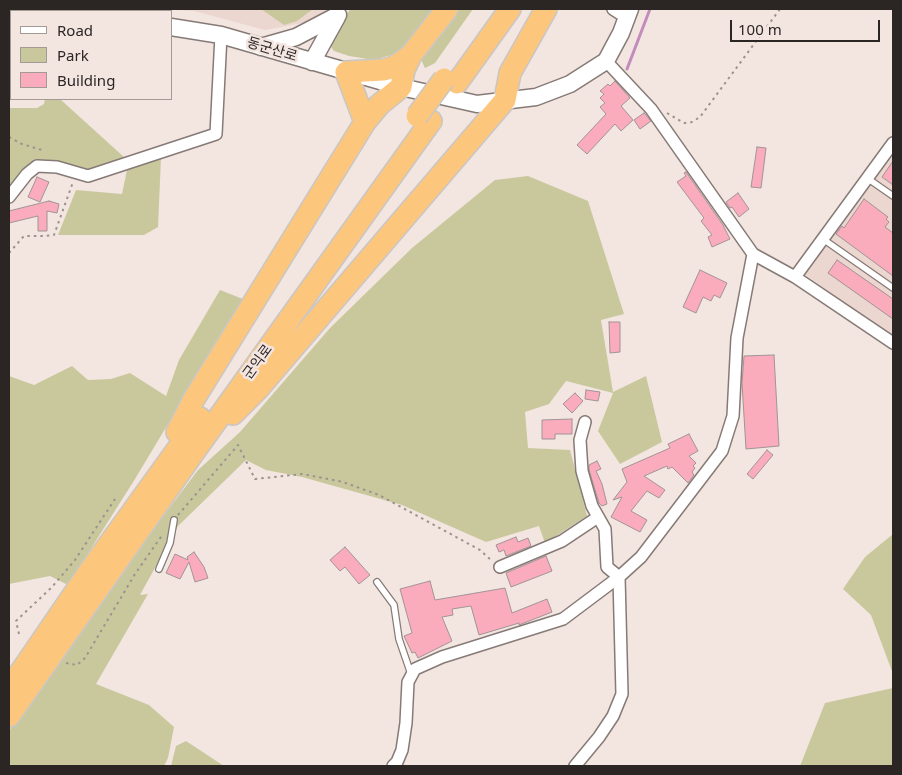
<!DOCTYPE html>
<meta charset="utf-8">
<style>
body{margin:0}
#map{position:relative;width:902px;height:775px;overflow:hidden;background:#f3e5e0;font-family:"Noto Sans",sans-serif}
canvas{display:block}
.frame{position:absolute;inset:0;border:10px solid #2b2624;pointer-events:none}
.legend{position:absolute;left:10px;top:10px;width:162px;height:90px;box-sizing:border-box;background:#f3e5e0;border:1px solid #a39995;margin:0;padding:6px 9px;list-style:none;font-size:15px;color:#2b2624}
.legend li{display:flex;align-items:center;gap:10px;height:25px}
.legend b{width:25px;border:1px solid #a39995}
.scale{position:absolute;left:730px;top:20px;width:150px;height:22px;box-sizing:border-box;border:2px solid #2b2624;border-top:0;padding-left:6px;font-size:15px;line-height:18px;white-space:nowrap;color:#2b2624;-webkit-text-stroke:4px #f3e5e0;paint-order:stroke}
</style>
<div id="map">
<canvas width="902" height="775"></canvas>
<div class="frame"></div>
<ul class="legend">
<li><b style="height:6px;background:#fff"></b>Road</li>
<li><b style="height:14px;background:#c9c89d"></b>Park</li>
<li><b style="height:14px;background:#faacbd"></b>Building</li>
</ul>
<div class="scale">100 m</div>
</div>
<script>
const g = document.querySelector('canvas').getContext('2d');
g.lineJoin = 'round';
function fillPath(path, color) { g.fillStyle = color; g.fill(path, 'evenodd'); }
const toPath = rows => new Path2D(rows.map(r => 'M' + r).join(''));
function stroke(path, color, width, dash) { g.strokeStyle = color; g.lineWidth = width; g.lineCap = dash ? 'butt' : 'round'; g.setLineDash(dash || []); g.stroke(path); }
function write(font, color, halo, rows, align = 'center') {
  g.font = font + ' "Noto Sans","Noto Sans KR",sans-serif'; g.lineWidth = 5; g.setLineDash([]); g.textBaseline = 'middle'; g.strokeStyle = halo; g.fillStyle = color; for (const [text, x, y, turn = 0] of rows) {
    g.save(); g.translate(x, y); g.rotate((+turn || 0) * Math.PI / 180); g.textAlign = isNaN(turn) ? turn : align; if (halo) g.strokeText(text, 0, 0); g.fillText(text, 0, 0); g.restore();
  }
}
fillPath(toPath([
 [155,9,327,9,313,21,265,30,194,11],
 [893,155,893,339,805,274]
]), '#ecd6d0');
fillPath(toPath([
 [261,9,313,9,297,21,284,25],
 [350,9,433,9,413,37,398,53,374,60,349,56,334,51,329,44],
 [449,9,473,9,435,63,425,68,418,53],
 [45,99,60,99,125,158,89,171,35,162,9,190,9,108,37,108,44,104],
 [161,157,158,227,144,235,58,235,76,190,122,194,127,170],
 [528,176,588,201,624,314,601,320,613,392,646,376,662,442,620,464,598,431,613,393,566,381,549,404,525,412,528,448,570,450,587,516,545,543,539,526,486,542,402,505,302,477,266,470,246,460,178,526,140,595,148,594,96,684,149,705,174,727,168,758,164,766,9,766,9,731,34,692,98,603,198,470,240,432,330,328,412,248,495,180],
 [220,290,243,299,135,479,68,585,50,576,9,584,9,376,34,385,72,366,88,380,111,379,130,373,166,396,179,360],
 [893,534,893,674,871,615,843,589,865,557],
 [893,688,893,766,800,766,825,703],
 [186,741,224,766,171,766,176,746]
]), '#c9c89d');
stroke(toPath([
 [627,69,650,9]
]), '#c38cbc', 3);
const building = toPath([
 [615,81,630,98,621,106,633,120,621,131,615,124,587,154,577,145,606,114,600,107,605,103,600,98,604,94,600,91,608,84,610,86,615,81],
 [644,113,651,121,640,129,634,120,644,113],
 [757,147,766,148,761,188,751,187,757,147],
 [893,161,893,185,882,177,893,161],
 [686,172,723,225,730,239,712,247,708,237,712,235,701,221,704,218,677,182,686,176,684,173,686,172],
 [37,177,49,182,40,202,28,197,37,177],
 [738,193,749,209,739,217,732,207,730,208,726,202,738,193],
 [864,199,888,217,886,219,889,222,885,227,893,233,893,276,836,234,842,226,844,228,864,199],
 [49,201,59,204,57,213,47,211,47,231,38,231,38,216,9,223,9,211,49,201],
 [837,260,893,299,893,319,828,273,837,260],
 [700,270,727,283,720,298,714,295,711,301,703,297,696,313,683,307,700,270],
 [609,322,620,322,620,352,610,353,609,322],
 [774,355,779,446,746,449,742,383,744,356,774,355],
 [586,390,600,392,598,401,585,399,586,390],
 [575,393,583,401,572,413,563,404,575,393],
 [572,419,572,434,555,434,555,439,542,439,542,420,572,419],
 [689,434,698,451,689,456,696,463,693,466,695,468,692,472,694,475,688,483,672,467,668,469,667,466,644,476,665,490,659,498,647,491,631,511,647,520,640,532,611,517,622,497,613,500,627,482,622,469,670,448,668,444,689,434],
 [767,450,773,455,753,479,747,474,767,450],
 [597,461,601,469,596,471,602,484,607,504,602,506,599,503,589,470,589,465,597,461],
 [516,537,518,542,528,538,531,546,506,556,504,550,499,552,496,545,516,537],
 [345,547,370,575,359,584,345,567,340,571,330,560,345,547],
 [194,552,204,567,208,578,195,582,189,562,180,579,166,573,175,554,188,560,187,557,194,552],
 [546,556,552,571,511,587,506,573,546,556],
 [430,581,435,600,505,588,512,613,547,599,552,612,519,625,519,623,479,635,471,606,452,609,453,615,442,617,452,641,418,658,415,652,412,653,404,636,412,633,400,589,430,581]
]);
fillPath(building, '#faacbd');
stroke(building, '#a19396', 1);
const lane = toPath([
 [867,178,893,196],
 [823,239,893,288],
 [159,569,170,543,174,520],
 [377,582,394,605,399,639,411,674]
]);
const street = toPath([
 [112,9,114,11],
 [613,9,627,18],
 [125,11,126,9],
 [9,197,27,174,37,166,57,167,88,176,216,134,221,35],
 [753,254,795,277,893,343],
 [795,277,893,143],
 [500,567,562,541,598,517],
 [393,766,397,762,402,750,406,723,408,682,415,669,442,657,563,619,619,577,641,557,722,451,733,416,737,338,753,254,651,109,606,61],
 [575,766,599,737,613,716,622,694,619,577,607,567,605,529,592,506,582,471,580,440,585,422]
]);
const secondary = toPath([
 [171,27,221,35,401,87,477,104,536,97,570,84,606,61,621,33,630,9],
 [261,47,296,37,338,15],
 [312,62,337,17],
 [9,65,11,63]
]);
const highway = toPath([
 [457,83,510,9],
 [365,122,346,72,383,70,394,67,411,55],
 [233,414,258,389,505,100,510,73,546,9],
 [177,432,194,399,365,122,379,105,401,87,404,70,411,55,447,9],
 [9,689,89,572,200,418],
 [9,716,194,452,431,121]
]);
stroke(lane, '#867a76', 8);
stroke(street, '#867a76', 14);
stroke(secondary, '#867a76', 19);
stroke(highway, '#c8c7c6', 24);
stroke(toPath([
 [667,113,684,123,692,122,700,117,780,9],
 [9,137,22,144,42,150],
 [9,253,24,236,45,236,54,235,73,182],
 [178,515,238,445,255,479,302,474,343,482,379,495,480,550,492,561],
 [19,634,16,621,52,587,75,560,115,499],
 [66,663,77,665,85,658,135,574,163,534]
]), '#9c928e', 2, [2.5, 4]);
stroke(lane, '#fff', 5.5);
stroke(street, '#fff', 11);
stroke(secondary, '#fff', 16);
stroke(highway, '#fdc67d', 21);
const highwayBridge = toPath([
 [417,116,444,79]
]);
stroke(highwayBridge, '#c8c7c6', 24, []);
stroke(highwayBridge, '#fdc67d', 21);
write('14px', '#2b2624', '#f3e5e0', [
 ["동군산로",272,50,17],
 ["군익로",258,362,-54]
]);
</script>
